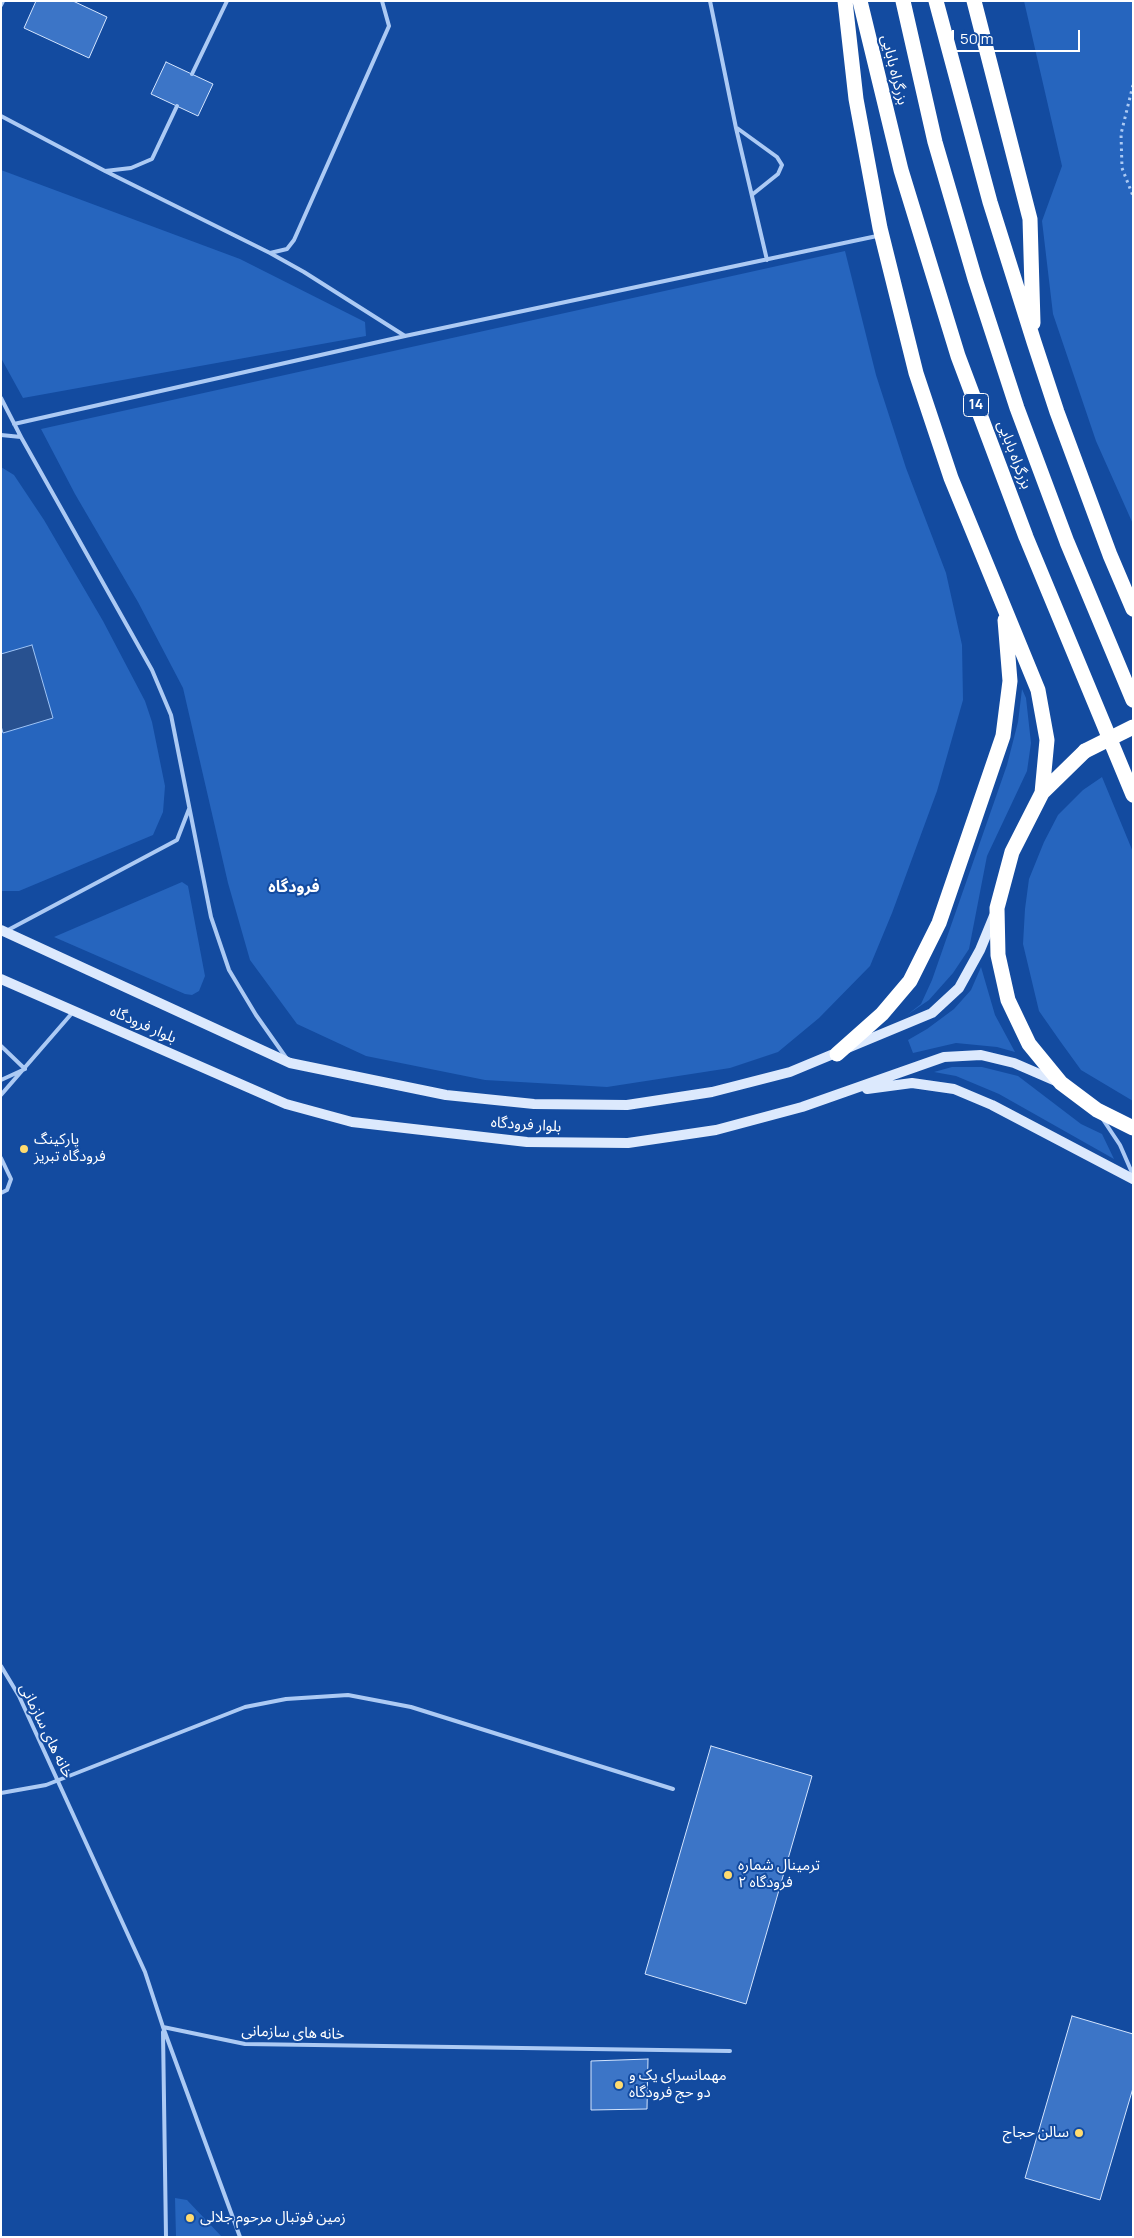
<!DOCTYPE html>
<meta charset="utf-8">
<style>
body{margin:0}
#map{position:relative;width:1134px;height:2238px;overflow:hidden;background:#134ba0;font-family:Manrope,sans-serif}
canvas{display:block}
.frame{position:absolute;inset:0;border:2px solid #fff;pointer-events:none}
.scale{position:absolute;left:952px;top:30px;width:128px;height:22px;box-sizing:border-box;border:2px solid #fff;border-top:0;padding-left:6px;font-size:15px;line-height:18px;white-space:nowrap;color:#fff;-webkit-text-stroke:4px #134ba0;paint-order:stroke}
</style>
<div id="map">
<canvas width="1134" height="2238"></canvas>
<div class="frame"></div>
<div class="scale">50 m</div>
</div>
<script>
const g = document.querySelector('canvas').getContext('2d');
g.lineJoin = 'round';
function fillPath(path, color) { g.fillStyle = color; g.fill(path, 'evenodd'); }
const toPath = rows => new Path2D(rows.map(r => 'M' + r).join(''));
function stroke(path, color, width, dash) { g.strokeStyle = color; g.lineWidth = width; g.lineCap = dash ? 'butt' : 'round'; g.setLineDash(dash || []); g.stroke(path); }
function write(font, color, halo, rows, align = 'center') {
  g.font = font + ' Manrope,"Noto Sans Arabic",sans-serif'; g.lineWidth = 4; g.setLineDash([]); g.textBaseline = 'middle'; g.strokeStyle = halo; g.fillStyle = color; for (const [text, x, y, turn = 0] of rows) {
    g.save(); g.translate(x, y); g.rotate((+turn || 0) * Math.PI / 180); g.textAlign = isNaN(turn) ? turn : align; if (halo) g.strokeText(text, 0, 0); g.fillText(text, 0, 0); g.restore();
  }
}
fillPath(toPath([
 [1024,1,1133,1,1133,524,1096,441,1053,314,1042,221,1062,166],
 [1,170,240,259,365,322,366,336,23,398,1,358],
 [845,251,876,375,906,468,946,573,962,645,963,700,937,791,892,913,870,966,819,1018,778,1052,730,1068,607,1087,485,1080,366,1056,297,1024,250,960,228,883,183,688,138,602,75,494,41,429],
 [1,467,14,475,44,520,103,621,145,701,152,722,165,786,163,812,153,835,19,891,1,891],
 [1022,689,1026,698,1031,743,1027,771,987,856,969,949,953,973,929,1000,907,1015,921,1004,932,980,1007,765,1018,722],
 [1102,777,1133,852,1133,1101,1081,1070,1060,1041,1039,1011,1023,944,1025,909,1029,879,1044,842,1058,815,1083,790],
 [182,882,188,886,205,976,199,991,192,995,185,994,54,937],
 [981,967,995,1015,1015,1052,997,1047,956,1043,913,1053,908,1040,927,1029,954,1009,971,990],
 [952,1067,982,1067,1018,1076,1081,1124,1102,1134,1114,1159,999,1094,956,1076,934,1072],
 [175,2198,187,2200,222,2237,176,2237]
]), '#2665be');
const water = toPath([
 [32,645,53,718,3,733,1,726,1,654,32,645]
]);
fillPath(water, '#285190');
stroke(water, '#9ec4f7', 1);
const building = toPath([
 [36,1,73,1,107,17,89,58,24,28,36,1],
 [166,62,213,84,198,116,151,94,166,62],
 [711,1746,812,1776,746,2004,645,1974,711,1746],
 [1072,2016,1133,2034,1133,2088,1100,2200,1025,2178,1072,2016],
 [648,2059,647,2109,591,2110,591,2061,648,2059]
]);
fillPath(building, '#3c75c7');
stroke(building, '#d4e5fe', 1);
stroke(toPath([
 [1133,85,1121,134,1122,168,1133,196]
]), '#accaf4', 3, [2.5, 4]);
stroke(toPath([
 [710,1,736,128,767,260],
 [1,5,3,1],
 [192,74,227,1],
 [1,116,105,171,131,168,152,159,177,106],
 [737,128,777,157,782,165,778,174,753,194],
 [105,171,270,253,287,249,294,240,389,26,382,1],
 [270,253,304,272,405,336,877,236],
 [1,398,21,437],
 [14,424,405,336],
 [1,435,21,437,152,670,171,715,211,917,229,970,256,1015,287,1059],
 [8,930,177,840,189,809],
 [1,1046,25,1069,1,1080],
 [1,1095,73,1012],
 [1102,1118,1120,1145,1133,1175],
 [1,1158,11,1179,7,1190,1,1193],
 [1,1666,19,1696,145,1972,163,2027,245,2044,730,2051],
 [1,1793,46,1785,245,1707,286,1699,348,1695,411,1707,673,1789],
 [163,2027,240,2237],
 [163,2032,166,2237]
]), '#accaf4', 4);
stroke(toPath([
 [1,930,290,1063,446,1095,534,1104,627,1105,712,1092,790,1072,932,1013,959,988,980,950,994,916],
 [1,979,286,1104,352,1122,527,1142,628,1143,716,1130,802,1107,944,1057,981,1055,1014,1063,1058,1082],
 [867,1089,912,1083,954,1089,992,1105,1133,1179]
]), '#dce9fd', 10);
stroke(toPath([
 [845,1,856,99,880,228,916,373,951,478,1038,690,1047,740,1042,793],
 [860,1,901,170,958,356,1026,537,1133,795],
 [903,1,935,142,975,279,1017,408,1067,542,1133,700],
 [936,1,990,202,1034,342,1057,412,1110,555,1133,609],
 [974,1,1030,219,1033,323],
 [1085,751,1042,793,1012,852,997,908,998,955,1008,1000,1029,1044,1061,1083,1097,1110,1133,1128],
 [837,1054,882,1014,910,981,939,923,1003,736,1010,681,1005,620]
]), '#fff', 15);
stroke(toPath([
 [1085,751,1133,727]
]), '#fff', 15);
for (const [x, y, r, color] of [
 [24,1149,5,"#ffdb6f"],
 [728,1875,5,"#ffdb6f"],
 [619,2085,5,"#ffdb6f"],
 [1079,2133,5,"#ffdb6f"],
 [190,2218,5,"#ffdb6f"]
]) { const dot = new Path2D(); dot.arc(x, y, r, 0, 2 * Math.PI); g.fillStyle = color; g.fill(dot); stroke(dot, '#134ba0', 2); }
for (const [x, y, w] of [
 [976,405,25]
]) { const box = new Path2D(); box.roundRect(x - w / 2, y - 11.5, w, 23, 4); g.fillStyle = '#134ba0'; g.fill(box); stroke(box, '#fff', 1); }
write('bold 14px', '#fff', null, [
 ["14",976,405]
]);
write('15px', '#fff', '#134ba0', [
 ["بزرگراه بابایی",894,70,76],
 ["بزرگراه بابایی",1014,455,69],
 ["بلوار فرودگاه",143,1025,24],
 ["بلوار فرودگاه",526,1125,4],
 ["خانه های سازمانی",46,1731,64],
 ["خانه های سازمانی",293,2033,2]
]);
write('15px', '#fff', '#134ba0', [
 ["پارکینگ",34,1140],
 ["فرودگاه تبریز",34,1157],
 ["ترمينال شماره",738,1866],
 ["۲ فرودگاه",738,1883],
 ["مهمانسرای یک و",629,2076],
 ["دو حج فرودگاه",629,2093],
 ["سالن حجاج",1069,2133,"right"],
 ["زمین فوتبال مرحوم جلالی",200,2218]
], 'left');
write('bold 16px', '#fff', '#134ba0', [
 ["فرودگاه",294,888]
]);
</script>
